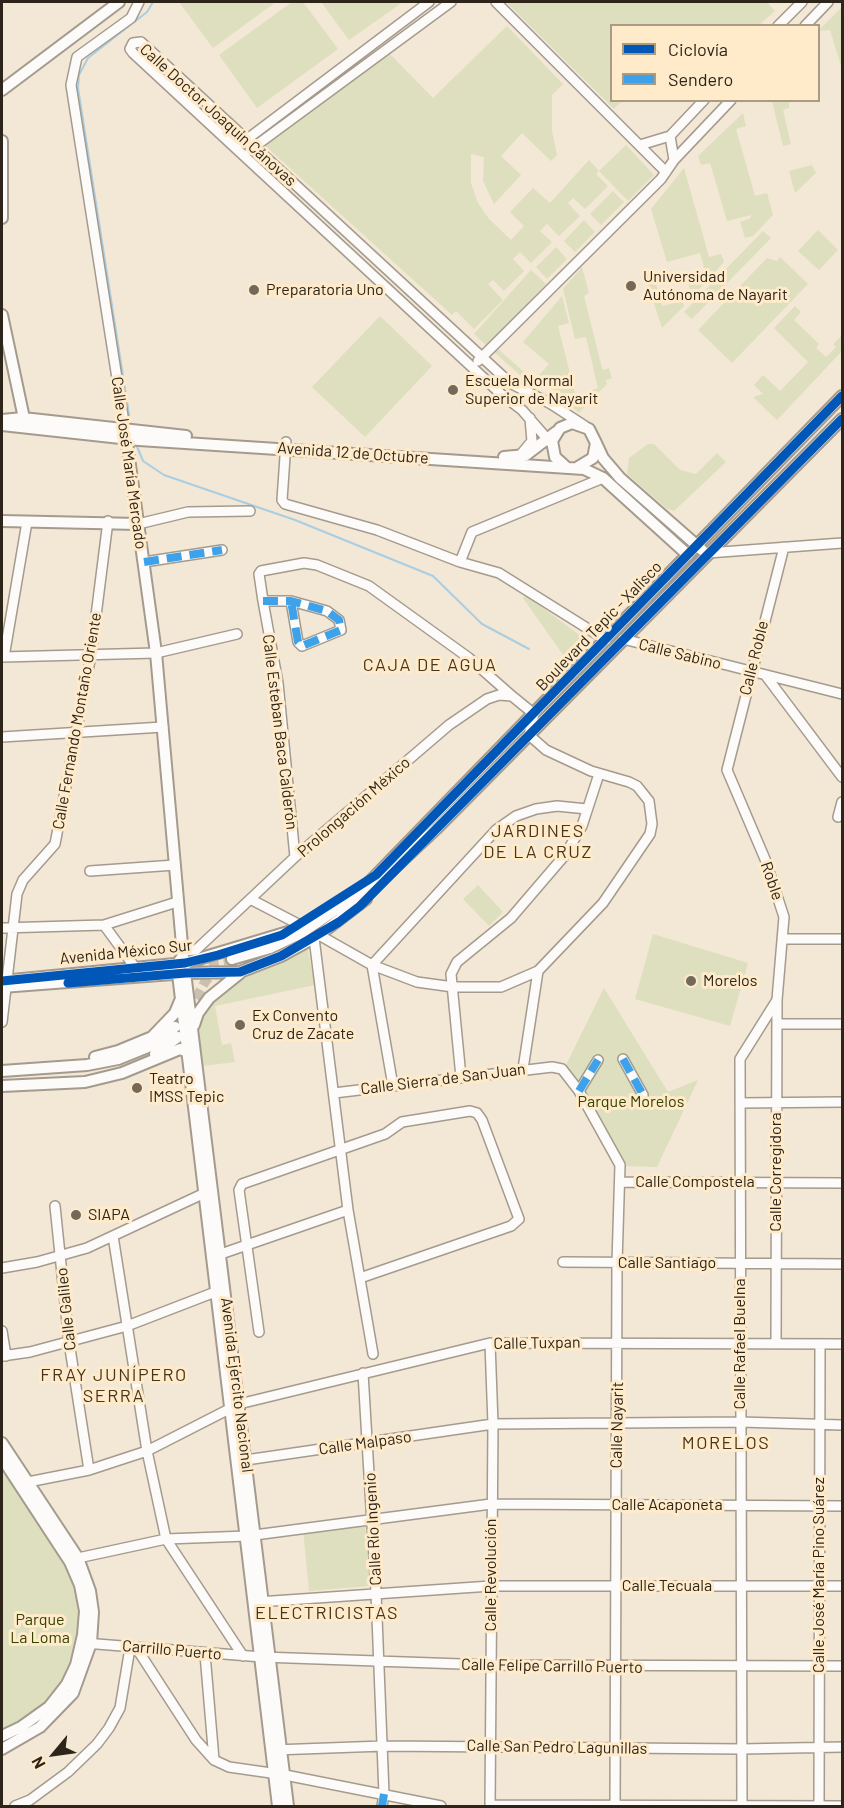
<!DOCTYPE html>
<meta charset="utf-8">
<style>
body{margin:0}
#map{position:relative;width:844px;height:1808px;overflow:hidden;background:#f3e7d6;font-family:Barlow,sans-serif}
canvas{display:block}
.frame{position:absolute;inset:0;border:3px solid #2d2519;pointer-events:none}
.legend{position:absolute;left:610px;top:24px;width:210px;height:78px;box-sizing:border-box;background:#ffeaca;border:2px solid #ab9b83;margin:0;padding:8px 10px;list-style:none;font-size:18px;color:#2d2519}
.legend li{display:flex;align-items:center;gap:12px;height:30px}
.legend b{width:30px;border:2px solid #ab9b83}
.north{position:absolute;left:24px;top:1724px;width:60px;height:60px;-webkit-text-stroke:4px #ffeaca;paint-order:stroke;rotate:241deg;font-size:16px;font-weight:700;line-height:24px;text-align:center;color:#2d2519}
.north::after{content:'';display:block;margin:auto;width:21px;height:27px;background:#2d2519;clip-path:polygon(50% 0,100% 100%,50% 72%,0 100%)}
</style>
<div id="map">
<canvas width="844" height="1808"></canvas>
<div class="frame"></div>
<ul class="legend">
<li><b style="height:8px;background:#0057b8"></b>Ciclovía</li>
<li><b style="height:8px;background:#3ea2ea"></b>Sendero</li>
</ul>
<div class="north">N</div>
</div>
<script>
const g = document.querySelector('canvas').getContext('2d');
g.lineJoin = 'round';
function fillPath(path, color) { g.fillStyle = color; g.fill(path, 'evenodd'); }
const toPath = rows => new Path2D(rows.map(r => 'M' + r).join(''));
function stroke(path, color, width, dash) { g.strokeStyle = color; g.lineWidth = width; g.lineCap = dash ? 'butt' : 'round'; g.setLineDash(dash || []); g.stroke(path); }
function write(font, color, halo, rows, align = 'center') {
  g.font = font + ' Barlow,sans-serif'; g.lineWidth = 6; g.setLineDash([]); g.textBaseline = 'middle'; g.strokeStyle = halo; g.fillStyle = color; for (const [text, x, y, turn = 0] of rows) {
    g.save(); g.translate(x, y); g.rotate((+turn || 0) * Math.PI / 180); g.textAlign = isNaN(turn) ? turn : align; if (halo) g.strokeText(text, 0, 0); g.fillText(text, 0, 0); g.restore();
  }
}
fillPath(toPath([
 [179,2,276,2,213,48],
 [292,2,303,2,338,49,257,108,219,55],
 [321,2,403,2,349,40],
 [506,2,767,2,775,11,759,25,612,26,612,100,622,101,614,109],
 [842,7,842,65,841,66,830,30,818,31],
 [507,26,563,84,552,95,552,131,557,155,551,161,522,133,501,156,521,175,494,204,483,181,484,157,471,154,471,183,478,203,489,219,511,240,524,226,510,212,533,188,550,203,589,160,599,171,626,145,654,175,628,201,599,171,596,174,608,186,585,209,573,198,568,203,580,216,559,236,547,224,540,231,552,242,531,263,520,252,513,259,524,271,504,291,493,280,488,284,503,300,474,329,456,311,452,315,261,142,386,50,433,98],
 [772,101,789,101,789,108,783,110,791,144,783,146],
 [743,113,746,126,736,129,755,196,767,193,773,215,753,236,745,238,740,222,751,218,751,215,727,221,710,163,701,165,698,156],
 [812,165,816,173,795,193,789,171],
 [684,168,709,257,721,254,724,262,691,298,687,275,705,271,700,253,667,262,651,209],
 [613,191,624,202,601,225,590,214],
 [584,220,595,232,575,252,564,241],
 [818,230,838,250,819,270,798,251],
 [763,231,771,238,692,319,684,312],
 [556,247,567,259,547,279,536,267],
 [780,257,808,284,732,363,698,330,767,258,777,261],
 [582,267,589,293,584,296,602,368,603,370,609,368,612,378,606,380,607,384,594,397,592,390,598,388,586,337,575,339,563,289],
 [531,270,546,284,487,346,474,334],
 [655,280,662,306,683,301,684,306,662,328,648,285,649,281],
 [562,296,569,323,558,326,576,397,587,394,589,402,579,413,550,386,540,381,534,381,520,375,494,352,497,348,534,381,549,364,523,342],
 [795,306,801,312,794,320,819,344,816,348,826,357,836,347,833,344,842,335,842,351,777,420,753,397,763,394,754,385,763,375,780,391,808,362,774,328],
 [380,316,432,366,365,437,312,387],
 [648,444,654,444,680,470,696,474,717,453,726,462,674,511,666,508,627,474,629,458],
 [526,595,586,640,566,659,523,598],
 [478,885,503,912,489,926,463,899],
 [653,934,748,963,730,1026,635,999],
 [307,946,315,985,215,1006,222,1045,231,1043,235,1062,203,1066,195,1016,213,991],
 [604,988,668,1092,698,1080,657,1167,626,1166,564,1069],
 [2,1466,68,1569,77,1591,80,1615,74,1660,65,1681,49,1702,26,1720,2,1733],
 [365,1524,370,1586,309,1591,303,1529]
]), '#dedfbe');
stroke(toPath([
 [131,427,78,88,79,75,88,58,147,12,153,2],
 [136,444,143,461,164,475,295,520,433,576,482,624,529,649]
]), '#a9cee2', 2);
stroke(toPath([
 [179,968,229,960],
 [189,1012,206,980,219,969]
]), '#cbc0b0', 10, [10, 5]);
const minor = toPath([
 [496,2,666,172],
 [778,26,802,2],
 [805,26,828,2],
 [242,143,429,2],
 [640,145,670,136],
 [250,150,451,2],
 [674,160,670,136,704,100],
 [478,361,661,179,674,160,731,100],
 [125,429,71,85,77,57,131,18,139,2],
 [286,442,282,500,285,504,377,530,460,562,499,573,606,640],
 [550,442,522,410,501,394,133,53,130,49,133,43,141,42,510,383,551,404,585,426],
 [522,453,532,441,530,418],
 [138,524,188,512,250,511],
 [708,553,842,543],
 [144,562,222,550],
 [460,562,472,532,603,478],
 [263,601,291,601,327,611,339,620,341,630,302,646,298,642,291,601],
 [623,639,842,694],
 [2,657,156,653,237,634],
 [4,657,27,522],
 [766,676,842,777],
 [2,737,163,727],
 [838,817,842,802],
 [295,857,278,683,263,601,259,574,261,571,304,563,317,565,369,586,469,658,512,696],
 [90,871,175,865],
 [252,900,300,925],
 [104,925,134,966],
 [2,928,104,925,177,902],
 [314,938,348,1210,373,1354],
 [782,939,842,939],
 [183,951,196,950,295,857,449,725,487,699,499,695,512,696,534,714,529,735,546,750,591,771,629,782,637,786,649,801,652,824,650,834,603,903,538,971,501,987,453,987,417,982,372,965,319,935],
 [7,980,17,894,23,880,55,844,91,655,108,521],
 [2,1022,6,988],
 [777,1024,842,1024],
 [623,1059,643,1095],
 [523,1069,538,971],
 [461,1077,451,974,457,962,511,918,565,855,582,826,599,774],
 [393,1086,372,965,496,830,516,816,536,809,557,806,587,809],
 [579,1091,598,1060],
 [334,1093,552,1067,562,1069,579,1091,620,1165,617,1263,615,1806],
 [740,1103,842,1102],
 [620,1182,842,1183],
 [55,1206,69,1342,89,1470],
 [113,1236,147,1451,166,1539,243,1656],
 [215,1256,348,1210],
 [563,1262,842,1264],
 [2,1268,37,1262,87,1248,209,1191],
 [2,1331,6,1356],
 [259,1332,239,1190,242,1184,385,1134,402,1122,470,1111,477,1113,482,1120,519,1219,511,1226,360,1278],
 [776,1343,777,1000,784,917,765,859,727,770,784,547],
 [2,1356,30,1352,127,1326,223,1289],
 [363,1373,376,1592,384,1794,382,1806],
 [239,1461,493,1424,740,1422,842,1425],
 [23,1483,89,1470,147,1451,239,1404,490,1343,842,1344],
 [78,1558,166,1539,247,1536,491,1504,842,1506],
 [258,1602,491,1586,842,1586],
 [84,1643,262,1657,490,1665,842,1666],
 [137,1649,196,1740,214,1760,229,1767,285,1775,441,1806],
 [205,1654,214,1760],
 [274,1750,383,1746,742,1749,842,1747],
 [490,1805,842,1806],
 [15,1806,30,1800,68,1772,97,1744,109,1728,120,1708,130,1648],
 [490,1806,493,1424,490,1343],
 [742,1806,740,1059,777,1000],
 [819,1806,820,1344]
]);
const major = toPath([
 [2,90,119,2],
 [2,141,2,218],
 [2,315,25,423],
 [2,420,23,418,186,436],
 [2,425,139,440,584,469,603,478,688,555],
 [125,429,156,653,183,956,288,1806],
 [596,443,603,458,620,478,702,550],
 [504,457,526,455,556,432],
 [566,467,555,457,552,441,560,428,572,423,589,429,596,443,593,458,578,467],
 [2,521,138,524],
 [358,902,436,829,842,419],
 [183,956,177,964,178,974,278,1806],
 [232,959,270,948,302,933,357,895,842,396],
 [2,981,185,963,288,932],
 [2,987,186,973,240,972,281,956,319,935,366,899],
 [194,1025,198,1013,209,998,240,973],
 [155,1054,178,1037],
 [95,1057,118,1051,152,1037,175,1013,180,1001],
 [2,1071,87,1065,118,1059,155,1044,175,1027],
 [2,1086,85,1082,122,1073,180,1049,188,1052],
 [2,1443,78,1558,90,1591,93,1612,91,1643,73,1693,40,1727,2,1749],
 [2,1458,70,1562,80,1585,85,1611,83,1635,76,1665,67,1684,49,1707,21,1727,2,1736]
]);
stroke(minor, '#a49b8e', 12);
stroke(major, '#a49b8e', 14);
stroke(minor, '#fdfbf9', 9);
stroke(major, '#fdfbf9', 10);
stroke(toPath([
 [144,562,222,550],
 [263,601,291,601,327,611,339,620,341,630,302,646,298,642,291,601],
 [623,1059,643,1095],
 [579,1091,598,1060],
 [382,1806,384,1794]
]), '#3ea2ea', 8, [15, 8]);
stroke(toPath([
 [2,981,185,963,218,955,282,935,376,875,842,396],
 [68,983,186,973,240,972,281,956,339,922,360,906,842,419]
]), '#0057b8', 9);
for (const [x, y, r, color] of [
 [631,286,6,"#72695b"],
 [254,290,6,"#72695b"],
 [453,390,6,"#72695b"],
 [691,981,6,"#72695b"],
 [240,1025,6,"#72695b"],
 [137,1088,6,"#72695b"],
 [76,1215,6,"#72695b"]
]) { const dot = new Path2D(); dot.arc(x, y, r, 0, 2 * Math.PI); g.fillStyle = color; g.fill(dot); stroke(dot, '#ffeaca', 2); }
write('16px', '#2d2519', '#ffeaca', [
 ["Calle Doctor Joaquín Cánovas",218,115,42],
 ["Avenida 12 de Octubre",353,453,4],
 ["Calle José María Mercado",129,463,82],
 ["Boulevard Tepic - Xalisco",599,626,-46],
 ["Calle Sabino",680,654,14],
 ["Calle Roble",754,658,-76],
 ["Calle Fernando Montaño Oriente",77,721,-80],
 ["Calle Esteban Baca Calderón",280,732,83],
 ["Prolongación México",354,807,-41],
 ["Roble",772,881,71],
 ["Avenida México Sur",126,952,-6],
 ["Calle Sierra de San Juan",443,1079,-7],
 ["Calle Corregidora",776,1172,-90],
 ["Calle Compostela",695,1182],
 ["Calle Santiago",667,1263],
 ["Calle Galileo",66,1309,-96],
 ["Calle Tuxpan",537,1343,-1],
 ["Calle Rafael Buelna",740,1344,-90],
 ["Avenida Ejército Nacional",237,1385,83],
 ["Calle Nayarit",617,1425,-89],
 ["Calle Malpaso",365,1443,-8],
 ["Calle Acaponeta",667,1505],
 ["Calle Río Ingenio",373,1529,-93],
 ["Calle Revolución",491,1575,-90],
 ["Calle José María Pino Suárez",819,1575,-90],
 ["Calle Tecuala",667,1586],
 ["Carrillo Puerto",172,1650,5],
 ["Calle Felipe Carrillo Puerto",552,1666,1],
 ["Calle San Pedro Lagunillas",557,1747,1]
]);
write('16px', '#2d2519', '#ffeaca', [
 ["Universidad",643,277],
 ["Autónoma de Nayarit",643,295],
 ["Preparatoria Uno",266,290],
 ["Escuela Normal",465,381],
 ["Superior de Nayarit",465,399],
 ["Morelos",703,981],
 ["Ex Convento",252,1016],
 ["Cruz de Zacate",252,1034],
 ["Teatro",149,1079],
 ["IMSS Tepic",149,1097],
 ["SIAPA",88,1215]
], 'left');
write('16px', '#354200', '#ffeaca', [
 ["Parque Morelos",631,1102],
 ["Parque",40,1620],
 ["La Loma",40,1638]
]);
g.letterSpacing = '1.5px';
write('18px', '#47361b', '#ffeaca', [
 ["CAJA DE AGUA",430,665],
 ["JARDINES",538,831],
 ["DE LA CRUZ",538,852],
 ["FRAY JUNÍPERO",114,1375],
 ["SERRA",114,1396],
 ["MORELOS",726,1443],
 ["ELECTRICISTAS",327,1613]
]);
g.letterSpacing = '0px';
</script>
